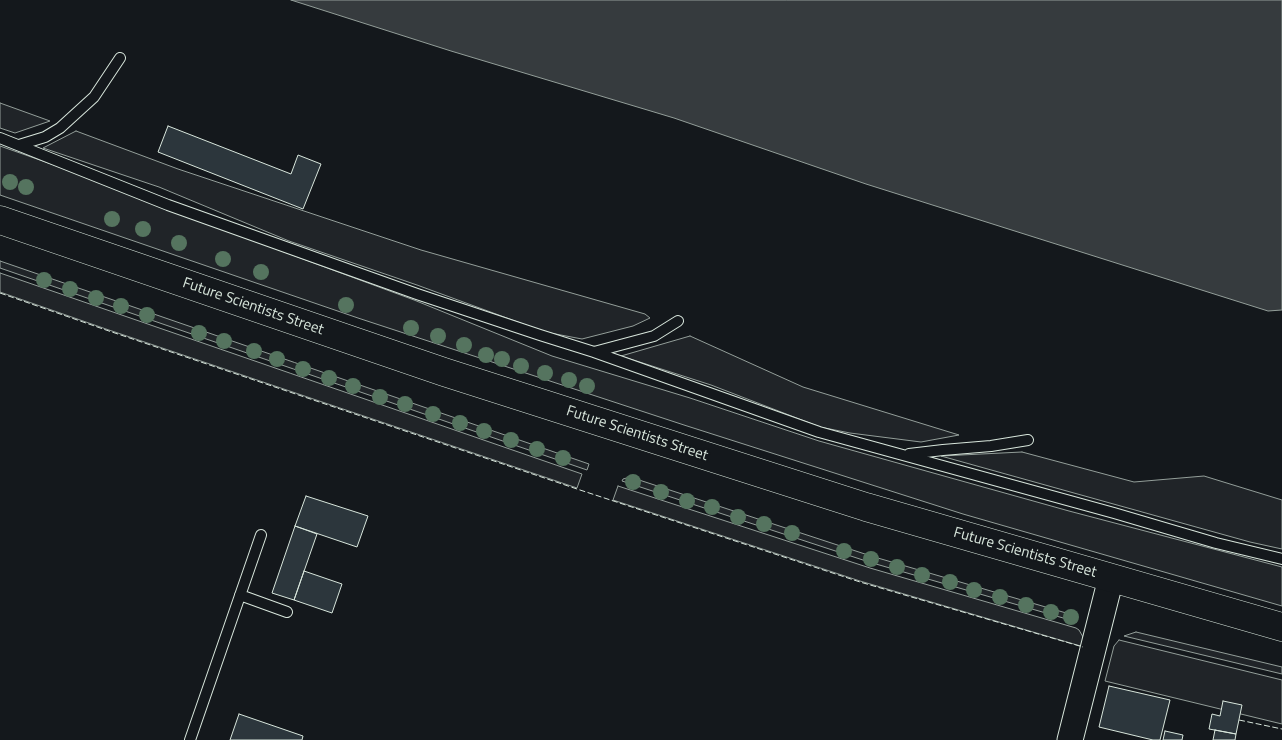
<!DOCTYPE html>
<style>
body{margin:0}
canvas{display:block;background:#14181c}
</style>
<canvas width="1282" height="740"></canvas>
<script>
const g = document.querySelector('canvas').getContext('2d');
g.lineJoin = 'round';
function fillPath(path, color) { g.fillStyle = color; g.fill(path, 'evenodd'); }
const toPath = rows => new Path2D(rows.map(r => 'M' + r).join(''));
function stroke(path, color, width, dash) { g.strokeStyle = color; g.lineWidth = width; g.lineCap = dash ? 'butt' : 'round'; g.setLineDash(dash || []); g.stroke(path); }
function write(font, color, halo, rows, align = 'center') {
  g.font = font + ' "Titillium Web",sans-serif'; g.lineWidth = 4; g.setLineDash([]); g.textBaseline = 'middle'; g.strokeStyle = halo; g.fillStyle = color; for (const [text, x, y, turn = 0] of rows) {
    g.save(); g.translate(x, y); g.rotate((+turn || 0) * Math.PI / 180); g.textAlign = isNaN(turn) ? turn : align; if (halo) g.strokeText(text, 0, 0); g.fillText(text, 0, 0); g.restore();
  }
}
const green = toPath([
 [0,103,50,121,15,133,0,128,0,103],
 [76,131,178,169,421,250,645,314,650,318,633,326,582,339,545,332,417,285,289,241,159,187,43,148,76,131],
 [0,146,71,171,168,209,414,300,552,356,690,398,819,441,1069,511,1282,567,1282,606,963,514,684,425,358,318,0,195,0,146],
 [0,261,589,464,587,470,0,268,0,261],
 [0,273,582,474,577,488,106,329,0,292,0,273],
 [690,336,803,387,959,435,921,442,850,433,820,427,711,385,621,356,690,336],
 [1022,452,1134,482,1204,476,1282,500,1282,549,1250,542,941,456,1022,452],
 [630,477,871,556,1073,615,1077,622,869,562,622,481,623,479,630,477],
 [618,486,870,568,1076,628,1079,630,1083,637,1084,643,1084,647,860,581,613,500,618,486],
 [1136,632,1282,667,1282,674,1124,636,1136,632],
 [1119,640,1282,680,1282,724,1105,681,1114,646,1119,640]
]);
fillPath(green, '#202428');
stroke(green, '#939e99', 1);
const water = toPath([
 [291,0,1282,0,1282,310,1268,311,866,184,674,118,451,51,291,0]
]);
fillPath(water, '#363b3e');
stroke(water, '#939e99', 1);
const building = toPath([
 [168,126,291,174,298,155,321,164,303,209,158,152,168,126],
 [306,496,368,516,357,547,295,526,306,496],
 [295,526,317,534,294,600,272,593,295,526],
 [304,571,342,584,332,613,294,600,304,571],
 [1109,686,1170,700,1160,740,1153,740,1099,727,1109,686],
 [1223,701,1242,705,1236,734,1209,729,1212,714,1220,716,1223,701],
 [239,714,303,736,302,740,230,740,239,714],
 [1215,730,1236,734,1235,740,1213,740,1215,730],
 [1165,731,1183,735,1182,740,1163,740,1165,731]
]);
fillPath(building, '#2c363c');
stroke(building, '#d8e6dc', 1);
const service = toPath([
 [0,138,168,205,417,294,540,335,594,352,819,432,1114,513,1216,543,1282,559],
 [19,145,45,137,60,128,94,97,120,58],
 [594,352,654,336,678,321],
 [909,454,943,450,991,446,1028,440],
 [240,595,287,612],
 [190,740,261,535]
]);
const tertiary = toPath([
 [1070,740,1111,578]
]);
const primary = toPath([
 [0,220,444,372,866,507,1282,627]
]);
stroke(service, '#d8e6dc', 12);
stroke(tertiary, '#d8e6dc', 27);
stroke(primary, '#d8e6dc', 29);
stroke(service, '#14181c', 10);
stroke(tertiary, '#14181c', 25);
stroke(primary, '#14181c', 28);
stroke(toPath([
 [0,293,106,330,577,489,860,582,1083,647],
 [1239,720,1282,729]
]), '#d8e6dc', 1, [6, 2.5]);
g.fillStyle = '#55745f';
for (const [x, y] of [
 [10,182],
 [26,187],
 [112,219],
 [143,229],
 [179,243],
 [223,259],
 [261,272],
 [44,280],
 [70,289],
 [96,298],
 [346,305],
 [121,306],
 [147,315],
 [411,328],
 [199,333],
 [438,336],
 [224,341],
 [464,345],
 [254,351],
 [486,355],
 [277,359],
 [502,359],
 [521,366],
 [303,369],
 [545,373],
 [329,378],
 [569,380],
 [353,386],
 [587,386],
 [380,397],
 [405,404],
 [433,414],
 [460,423],
 [484,431],
 [511,440],
 [537,449],
 [563,458],
 [633,482],
 [661,492],
 [687,501],
 [712,507],
 [738,517],
 [764,524],
 [792,533],
 [844,551],
 [871,559],
 [897,567],
 [922,575],
 [950,582],
 [974,590],
 [1000,597],
 [1026,605],
 [1051,612],
 [1071,617]
]) { g.beginPath(); g.arc(x, y, 8, 0, 2 * Math.PI); g.fill(); }
write('15px', '#d8e6dc', '#14181c', [
 ["Future Scientists Street",253,307,19],
 ["Future Scientists Street",637,434,18],
 ["Future Scientists Street",1025,553,16]
]);
</script>
